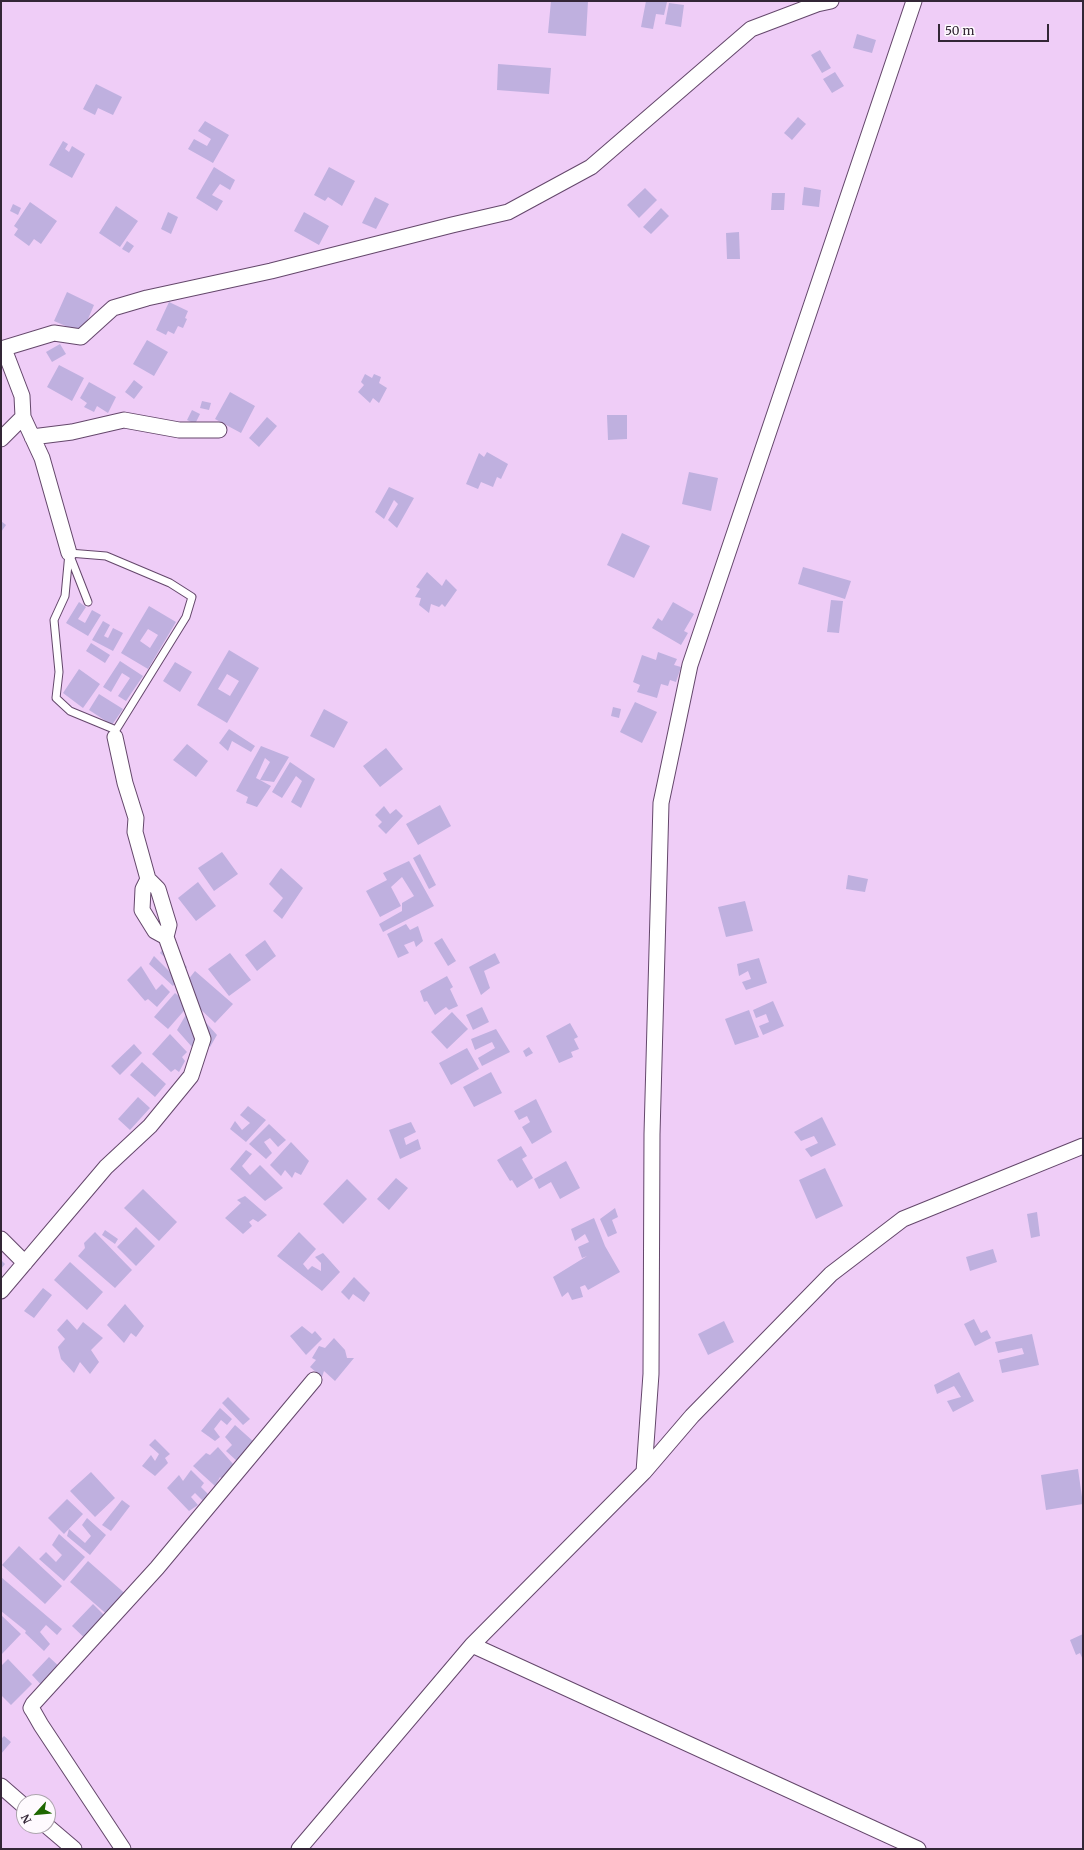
<!DOCTYPE html>
<style>
body{margin:0}
#map{position:relative;width:1084px;height:1850px;overflow:hidden;background:#efcdf7;font-family:Merriweather,serif}
canvas{display:block}
.frame{position:absolute;inset:0;border:2px solid #332636;pointer-events:none}
.north{position:absolute;left:16px;top:1794px;width:40px;height:40px;box-sizing:border-box;background:#fefafe;border:1px solid #ada5ae;border-radius:50%;rotate:243deg;font-size:11px;font-weight:700;line-height:16px;text-align:center;color:#332636}
.north::after{content:'';display:block;margin:auto;width:14px;height:18px;background:#1e6700;clip-path:polygon(50% 0,100% 100%,50% 72%,0 100%)}
.scale{position:absolute;left:938px;top:24px;width:111px;height:18px;box-sizing:border-box;border:2px solid #332636;border-top:0;padding-left:5px;font-size:12px;line-height:14px;white-space:nowrap;color:#332636;-webkit-text-stroke:3px #fefafe;paint-order:stroke}
</style>
<div id="map">
<canvas width="1084" height="1850"></canvas>
<div class="frame"></div>
<div class="north">N</div>
<div class="scale">50 m</div>
</div>
<script>
const g = document.querySelector('canvas').getContext('2d');
g.lineJoin = 'round';
function fillPath(path, color) { g.fillStyle = color; g.fill(path, 'evenodd'); }
const toPath = rows => new Path2D(rows.map(r => 'M' + r).join(''));
function stroke(path, color, width, dash) { g.strokeStyle = color; g.lineWidth = width; g.lineCap = dash ? 'butt' : 'round'; g.setLineDash(dash || []); g.stroke(path); }
fillPath(toPath([
 [551,1,588,1,586,36,548,33],
 [646,1,667,2,664,15,656,14,653,29,641,27],
 [669,3,684,5,681,27,665,24],
 [857,34,876,40,872,53,853,48],
 [820,50,831,68,822,73,811,55],
 [498,64,551,68,549,94,497,90],
 [835,72,844,86,832,93,823,79],
 [96,84,122,97,113,115,98,108,95,115,83,109],
 [798,117,806,124,792,140,784,133],
 [205,121,229,135,213,163,188,149,194,139,207,146,211,139,198,131],
 [63,141,68,144,65,149,69,152,72,146,85,154,72,178,49,165],
 [214,167,235,180,230,190,220,184,212,195,223,201,217,211,196,198],
 [329,167,355,181,342,206,328,197,325,201,314,195],
 [804,187,821,190,819,207,802,205],
 [645,188,657,200,639,218,627,205],
 [772,193,785,193,784,210,771,210],
 [375,197,389,204,376,229,362,223],
 [30,202,57,221,41,244,34,239,29,246,14,235,18,229,14,226],
 [13,204,21,208,18,215,10,211],
 [116,206,138,221,120,247,99,233],
 [661,208,669,216,651,234,643,227],
 [168,212,178,217,171,234,161,229],
 [304,212,329,226,319,245,294,231],
 [739,232,740,259,727,259,726,233],
 [127,241,134,246,129,253,122,249],
 [67,292,94,305,82,333,54,321],
 [169,302,188,311,185,318,187,319,183,328,178,326,174,334,168,331,166,335,156,330],
 [147,340,168,352,154,376,133,364],
 [60,344,66,354,52,362,46,352],
 [59,365,84,378,72,401,47,387],
 [365,374,372,378,374,374,381,377,379,383,387,388,379,403,373,398,370,403,358,392,364,385,361,382],
 [134,380,143,387,134,399,125,392],
 [89,382,116,397,108,413,97,406,94,412,84,407,87,403,80,398],
 [230,392,255,406,241,433,215,419],
 [202,401,211,403,209,410,200,408],
 [192,410,200,414,195,424,187,420],
 [607,415,627,415,627,439,608,440],
 [267,417,277,426,259,447,249,438],
 [487,452,508,464,501,479,497,477,493,487,481,482,478,489,466,484,479,453,484,457],
 [689,472,718,478,711,511,682,504],
 [389,487,414,498,397,528,388,520,398,504,394,500,384,519,375,512],
 [1,521,6,525,1,532],
 [622,533,650,546,634,578,607,565],
 [803,567,851,581,845,599,798,584],
 [427,572,442,586,446,579,457,590,445,607,442,604,439,607,431,604,429,613,419,605,421,598,415,597,420,589,416,587],
 [831,600,843,601,839,633,827,632],
 [79,602,86,607,78,619,85,623,92,610,101,615,88,636,66,623],
 [673,602,694,614,684,631,688,633,681,645,652,628,658,618,662,621],
 [149,606,176,622,148,669,121,653],
 [148,629,158,635,150,648,140,641],
 [103,621,110,625,104,636,108,638,113,628,123,633,113,651,92,640],
 [91,643,110,655,105,663,86,651],
 [229,650,259,668,227,723,197,705],
 [227,674,239,681,230,696,218,689],
 [658,652,677,659,674,665,681,667,676,682,670,680,668,686,661,684,657,698,637,692,640,685,633,682,642,655,656,660],
 [120,661,143,676,126,701,118,696,130,678,122,673,111,692,103,687],
 [175,662,192,672,180,692,163,681],
 [79,669,100,684,83,708,63,693],
 [99,694,123,709,112,725,89,710],
 [635,702,657,712,642,743,620,732],
 [613,707,621,709,619,718,611,716],
 [324,709,348,722,334,748,310,736],
 [229,729,255,746,251,752,232,741,228,751,219,743],
 [187,744,208,761,196,777,173,760],
 [261,746,289,757,274,782,260,780,271,786,257,807,246,803,248,797,236,791],
 [265,758,270,762,260,780,256,778],
 [386,748,403,769,380,787,363,766],
 [290,762,315,779,301,808,291,802,302,781,296,776,282,798,272,792],
 [440,805,451,826,418,845,406,824],
 [384,806,390,814,396,809,403,816,386,834,378,826,382,822,375,815],
 [222,852,238,874,214,891,198,868],
 [420,854,436,885,429,889,413,858],
 [409,861,434,906,383,932,379,924,402,911,402,903,414,896,402,877,391,887,401,906,380,917,366,891,387,880,383,873],
 [281,868,303,888,282,919,273,911,283,898,269,884],
 [848,875,868,879,865,892,846,889],
 [198,882,216,906,196,921,178,898],
 [745,901,753,931,726,937,718,907],
 [406,924,410,930,418,926,423,941,416,947,414,941,404,945,409,953,398,958,387,934],
 [442,938,456,961,448,966,434,943],
 [265,940,276,956,257,971,245,955],
 [165,946,187,967,173,986,149,964,154,956,172,974,178,969,160,953],
 [230,953,251,980,229,996,208,969],
 [495,953,500,963,484,971,490,988,481,995,469,967],
 [759,958,767,983,746,990,742,982,751,979,748,971,739,976,737,964],
 [141,966,156,990,162,984,170,992,157,1007,148,999,145,1001,127,980],
 [195,971,233,1004,215,1023,180,990],
 [447,976,453,987,450,989,458,1006,449,1010,446,1007,435,1015,427,1001,424,1002,420,991],
 [175,993,189,1005,168,1029,154,1017],
 [773,1001,784,1026,763,1035,759,1026,769,1022,766,1014,756,1018,753,1010],
 [191,1006,217,1035,210,1047,207,1041,192,1047,177,1030],
 [482,1007,489,1022,473,1030,466,1015],
 [749,1010,759,1037,735,1045,725,1019],
 [452,1012,468,1029,447,1049,431,1032],
 [570,1023,578,1037,574,1039,579,1049,571,1052,573,1057,559,1063,546,1036],
 [496,1029,510,1052,482,1066,478,1058,495,1048,492,1042,475,1050,471,1039],
 [170,1034,187,1052,182,1057,185,1061,179,1072,175,1069,171,1072,152,1054],
 [134,1044,142,1053,120,1075,111,1066],
 [529,1047,533,1053,526,1057,523,1051],
 [467,1048,479,1069,451,1085,439,1063],
 [142,1062,166,1084,155,1097,130,1075],
 [491,1072,502,1093,474,1107,463,1087],
 [138,1097,150,1108,130,1130,118,1119],
 [536,1099,552,1132,532,1144,522,1127,530,1122,527,1116,519,1120,514,1111],
 [248,1106,266,1120,246,1142,230,1129,235,1121,242,1130,250,1123,240,1115],
 [822,1117,836,1145,811,1157,805,1149,818,1143,814,1136,801,1141,794,1132],
 [411,1122,416,1132,404,1138,406,1145,418,1139,421,1149,400,1159,389,1130],
 [269,1124,286,1140,278,1147,270,1138,264,1142,272,1153,266,1159,249,1144],
 [291,1142,309,1161,301,1175,295,1172,292,1178,285,1170,281,1176,270,1165],
 [521,1146,527,1156,522,1159,533,1178,517,1188,512,1180,510,1181,497,1160],
 [246,1150,252,1154,242,1166,250,1175,260,1165,283,1188,265,1201,230,1169],
 [566,1161,580,1188,560,1199,551,1182,539,1189,534,1179],
 [825,1168,843,1206,816,1219,799,1180],
 [396,1178,408,1188,389,1210,377,1199],
 [347,1179,367,1199,343,1224,323,1204],
 [143,1189,177,1222,159,1241,124,1208],
 [245,1196,267,1215,258,1222,253,1219,249,1222,252,1226,243,1234,225,1218,241,1203,237,1200],
 [615,1208,618,1217,612,1220,617,1233,608,1237,600,1219],
 [1037,1212,1040,1236,1031,1238,1027,1214],
 [594,1218,605,1246,620,1272,588,1290,585,1285,580,1287,583,1297,572,1300,568,1292,562,1297,553,1277,587,1256,582,1258,578,1247,589,1242,585,1234,575,1241,571,1229],
 [136,1227,155,1246,136,1266,117,1247],
 [105,1230,118,1239,115,1244,102,1235],
 [95,1232,132,1270,115,1288,78,1256,85,1248,84,1243],
 [299,1232,316,1249,303,1264,308,1270,312,1266,321,1271,321,1263,315,1257,323,1253,340,1272,322,1291,277,1256],
 [993,1249,997,1262,970,1271,966,1257],
 [1,1260,5,1264,1,1269],
 [70,1262,103,1292,87,1310,54,1280],
 [354,1277,370,1293,364,1302,353,1294,349,1300,341,1292],
 [43,1288,52,1295,34,1318,24,1311],
 [125,1304,144,1326,136,1337,131,1333,124,1343,107,1325],
 [67,1319,77,1330,83,1322,103,1338,91,1350,99,1362,90,1374,80,1362,74,1373,61,1359,58,1347,65,1339,57,1330],
 [974,1319,981,1333,987,1330,991,1338,975,1346,964,1324],
 [724,1321,734,1342,708,1355,698,1334],
 [302,1326,312,1334,315,1331,322,1339,306,1355,290,1336],
 [1032,1334,1039,1365,1002,1373,999,1360,1024,1354,1022,1348,998,1353,995,1342],
 [334,1338,345,1350,347,1358,354,1358,335,1381,324,1371,322,1377,310,1367,316,1360,312,1358,319,1346,325,1348],
 [959,1372,974,1401,953,1412,947,1401,961,1397,954,1386,937,1394,934,1385],
 [228,1397,250,1419,243,1425,222,1403],
 [220,1408,232,1419,227,1425,221,1420,214,1429,220,1437,215,1441,201,1431],
 [235,1425,254,1442,237,1461,226,1451,232,1445,225,1437],
 [155,1439,170,1454,165,1458,168,1463,155,1476,142,1466,151,1455,155,1461,159,1454,149,1445],
 [218,1447,234,1465,229,1469,231,1473,228,1484,220,1477,215,1486,193,1466,206,1453,210,1455],
 [1078,1469,1083,1504,1046,1510,1041,1475],
 [191,1470,204,1483,201,1487,208,1494,203,1501,195,1493,191,1497,198,1505,189,1511,167,1488,179,1475,183,1481],
 [91,1472,115,1498,95,1517,70,1491],
 [67,1499,83,1514,64,1534,48,1518],
 [122,1500,130,1506,111,1531,102,1525],
 [87,1518,106,1535,90,1555,67,1536,69,1529,85,1543,91,1536,82,1525],
 [59,1534,85,1557,64,1581,39,1559,46,1552,56,1562,62,1555,52,1545],
 [19,1546,62,1586,45,1604,2,1565],
 [88,1561,129,1597,111,1618,70,1582],
 [1,1577,62,1629,57,1635,46,1625,40,1632,50,1644,44,1651,25,1633,26,1631,1,1611],
 [93,1604,112,1623,91,1644,72,1626],
 [1,1615,21,1634,1,1655],
 [1083,1634,1083,1660,1080,1653,1076,1655,1070,1640],
 [49,1657,63,1670,45,1689,32,1675],
 [8,1659,32,1684,11,1705,1,1695,1,1666],
 [4,1736,11,1742,1,1754,1,1739]
]), '#bfb0df');
const lane = toPath([
 [69,553,106,556,170,583,192,597,186,617,116,730,115,737],
 [69,553,65,596,54,620,59,672,56,698,70,711,116,730],
 [70,556,88,602]
]);
const street = toPath([
 [1,349,54,333,81,337,113,308,147,298,271,271,452,225,508,212,591,167,751,29,817,4,831,1],
 [4,349,22,396,23,417,42,458,69,553],
 [32,437,72,432,124,420,179,430,219,430],
 [1,439,23,417],
 [148,879,143,889,142,910,155,931,166,937],
 [1,1239,25,1263],
 [1,1291,106,1167,150,1126,191,1076,203,1039,166,937,169,925,158,889,148,879,135,832,136,818,125,783,115,737],
 [644,1472,651,1374,652,1134,661,803,690,665,914,1],
 [472,1645,918,1849],
 [1,1786,24,1806],
 [47,1826,74,1849],
 [123,1849,41,1725,33,1711,31,1708,33,1704,157,1568,314,1380],
 [299,1849,472,1645,644,1472,692,1416,831,1274,903,1219,1083,1146]
]);
stroke(lane, '#64476b', 9);
stroke(street, '#64476b', 17);
stroke(lane, '#fff', 7);
stroke(street, '#fff', 15);
</script>
